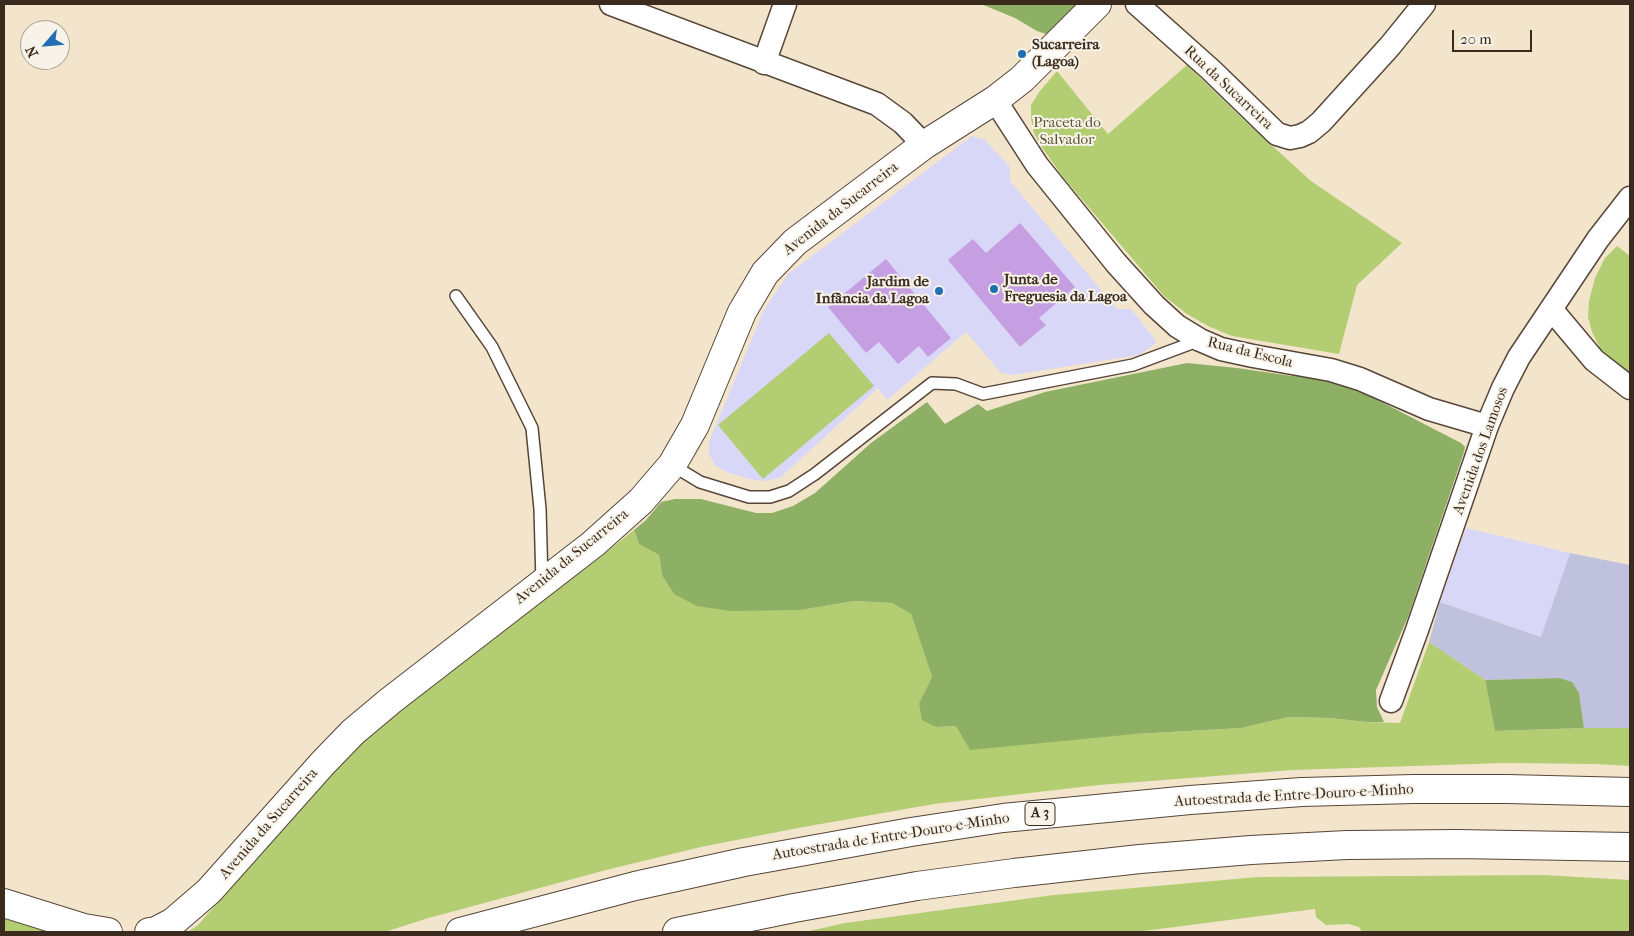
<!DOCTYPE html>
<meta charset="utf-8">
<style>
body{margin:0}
#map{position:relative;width:1634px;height:936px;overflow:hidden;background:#f3e5cc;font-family:"IM FELL French Canon",serif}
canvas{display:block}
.frame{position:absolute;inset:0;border:5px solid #3b2a1e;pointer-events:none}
.north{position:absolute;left:20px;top:20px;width:50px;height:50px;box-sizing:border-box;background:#f7f3e8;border:1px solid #aca397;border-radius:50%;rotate:243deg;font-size:14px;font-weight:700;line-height:20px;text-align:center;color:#3b2a1e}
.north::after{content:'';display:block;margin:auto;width:18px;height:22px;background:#1f6fb2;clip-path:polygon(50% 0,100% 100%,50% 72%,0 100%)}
.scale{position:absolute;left:1452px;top:30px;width:80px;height:22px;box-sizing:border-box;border:2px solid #3b2a1e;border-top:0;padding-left:6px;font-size:15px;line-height:18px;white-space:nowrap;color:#3b2a1e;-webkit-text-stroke:4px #f7f3e8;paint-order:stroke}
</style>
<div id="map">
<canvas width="1634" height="936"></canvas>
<div class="frame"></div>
<div class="north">N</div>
<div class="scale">20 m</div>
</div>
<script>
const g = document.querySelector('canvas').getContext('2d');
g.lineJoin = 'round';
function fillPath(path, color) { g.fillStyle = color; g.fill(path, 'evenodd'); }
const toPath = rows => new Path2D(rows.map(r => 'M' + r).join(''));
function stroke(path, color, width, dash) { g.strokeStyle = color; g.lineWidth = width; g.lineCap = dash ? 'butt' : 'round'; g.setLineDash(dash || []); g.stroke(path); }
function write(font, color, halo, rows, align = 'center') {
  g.font = font + ' "IM FELL French Canon",serif'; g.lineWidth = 4; g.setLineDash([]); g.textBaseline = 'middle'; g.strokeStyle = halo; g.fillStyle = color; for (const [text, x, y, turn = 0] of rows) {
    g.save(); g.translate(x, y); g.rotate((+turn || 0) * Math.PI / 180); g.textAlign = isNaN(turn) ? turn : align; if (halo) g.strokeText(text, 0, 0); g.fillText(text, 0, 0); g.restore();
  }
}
fillPath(toPath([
 [972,136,985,140,1010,167,1010,181,1117,309,1131,309,1157,342,1139,355,1013,375,1001,373,966,332,887,400,878,388,780,478,763,481,748,479,724,471,715,465,709,454,709,442,764,310,788,274],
 [1466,528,1570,553,1542,637,1440,602]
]), '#d9d7f8');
fillPath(toPath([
 [1570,553,1630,565,1630,728,1584,728,1579,693,1559,678,1485,680,1429,642,1440,602,1541,637]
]), '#c0c2dd');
fillPath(toPath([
 [1187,65,1245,121,1311,181,1402,243,1357,285,1339,354,1232,336,1210,327,1187,314,1164,296,1063,177,1041,146,1034,133,1031,119,1031,105,1040,91,1057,71,1108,134],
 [1617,246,1630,256,1630,376,1613,363,1600,348,1592,332,1588,317,1589,301,1595,278,1605,258],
 [829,333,874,386,763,479,718,425],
 [634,530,639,544,659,555,662,575,801,610,854,601,892,603,911,614,932,677,919,703,936,727,956,726,1135,734,1241,728,1289,717,1330,718,1367,722,1400,723,1429,642,1485,680,1495,731,1584,728,1630,728,1630,766,1594,764,1503,763,1293,770,1099,785,934,804,798,828,701,847,606,870,425,919,385,932,188,932,198,925,332,772,365,738,522,615,598,559],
 [1544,875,1630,880,1630,932,1362,932,1359,927,1348,924,1326,925,1316,917,1315,909,1136,932,805,932,845,923,1054,895,1258,877],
 [4,916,55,932,4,932]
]), '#b3cd73');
fillPath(toPath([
 [981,4,1079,4,1056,29,1046,34,1037,31,1015,18],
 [1187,363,1237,368,1292,376,1316,376,1370,396,1461,443,1465,447,1464,452,1408,617,1376,690,1377,707,1384,722,1367,722,1330,718,1289,717,1241,728,1135,734,970,750,956,726,936,727,922,720,919,703,932,677,911,614,892,603,854,601,801,610,730,611,697,606,674,594,662,575,659,555,639,544,634,530,646,520,661,502,675,499,701,499,756,513,772,513,793,506,815,493,871,443,927,402,945,424,978,404,987,411,1045,392],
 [1559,678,1572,682,1579,693,1584,728,1495,731,1485,680]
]), '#8eb065');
fillPath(toPath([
 [1020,223,1075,287,1039,318,1046,325,1020,347,948,260,973,239,986,253],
 [886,259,951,338,928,357,919,346,898,364,879,342,866,353,828,307]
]), '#c59fe1');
const service = toPath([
 [456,296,492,347,532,428,540,509,542,582],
 [672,465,700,482,749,497,770,497,789,491,815,474,932,383,956,384,983,394,1133,365,1200,340]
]);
const minor = toPath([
 [611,4,877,104,903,123,924,145],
 [1137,4,1211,70,1277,134,1290,138,1300,136,1309,132,1321,122,1390,46,1424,4],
 [764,63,785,4],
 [995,100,1037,165,1116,263,1154,305,1177,326,1200,340,1221,349,1253,356,1331,370,1360,379,1429,409,1487,426],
 [1552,310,1594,360,1630,388],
 [1391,701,1417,630,1487,426,1503,388,1519,357,1598,239,1630,198]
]);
const tertiary = toPath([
 [4,903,84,928,108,932],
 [149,932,156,931,173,922,209,891,323,763,353,732,390,701,593,544,641,501,672,465,695,425,742,312,765,273,795,242,924,145,995,100,1022,79,1097,4]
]);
const motorway = toPath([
 [460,932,635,886,744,862,911,832,1003,818,1190,800,1302,792,1413,789,1507,789,1630,792],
 [677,932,794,908,917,886,1014,873,1140,859,1251,850,1347,845,1457,844,1630,847]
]);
stroke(service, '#574638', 14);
stroke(minor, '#574638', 25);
stroke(tertiary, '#574638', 30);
stroke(motorway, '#574638', 30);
stroke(service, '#fff', 11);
stroke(minor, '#fff', 22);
stroke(tertiary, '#fff', 28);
stroke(motorway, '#fff', 28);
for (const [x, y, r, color] of [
 [1022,54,5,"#1f6fb2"],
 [994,289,5,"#1f6fb2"],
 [939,291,5,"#1f6fb2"]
]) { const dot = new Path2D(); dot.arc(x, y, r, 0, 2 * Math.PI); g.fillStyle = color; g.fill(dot); stroke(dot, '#f7f3e8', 2); }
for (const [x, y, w] of [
 [1040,814,30]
]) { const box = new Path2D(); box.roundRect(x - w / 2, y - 11.5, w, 23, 4); g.fillStyle = '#f7f3e8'; g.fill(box); stroke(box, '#3b2a1e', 1); }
write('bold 14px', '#3b2a1e', null, [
 ["A 3",1040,814]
]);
write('bold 15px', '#3b2a1e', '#f7f3e8', [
 ["Sucarreira",1032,45],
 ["(Lagoa)",1032,62],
 ["Junta de",1004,280],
 ["Freguesia da Lagoa",1004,297],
 ["Jardim de",929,282,"right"],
 ["Infância da Lagoa",929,299,"right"]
], 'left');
write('15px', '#3b2a1e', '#f7f3e8', [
 ["Rua da Sucarreira",1228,88,43],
 ["Avenida da Sucarreira",841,209,-38],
 ["Rua da Escola",1250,353,14],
 ["Avenida dos Lamosos",1481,451,-70],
 ["Avenida da Sucarreira",572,557,-39],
 ["Autoestrada de Entre-Douro-e-Minho",1294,796,-3],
 ["Avenida da Sucarreira",269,824,-49],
 ["Autoestrada de Entre-Douro-e-Minho",891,837,-9]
]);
write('15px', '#595333', '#f7f3e8', [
 ["Praceta do",1067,123],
 ["Salvador",1067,140]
]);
</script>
